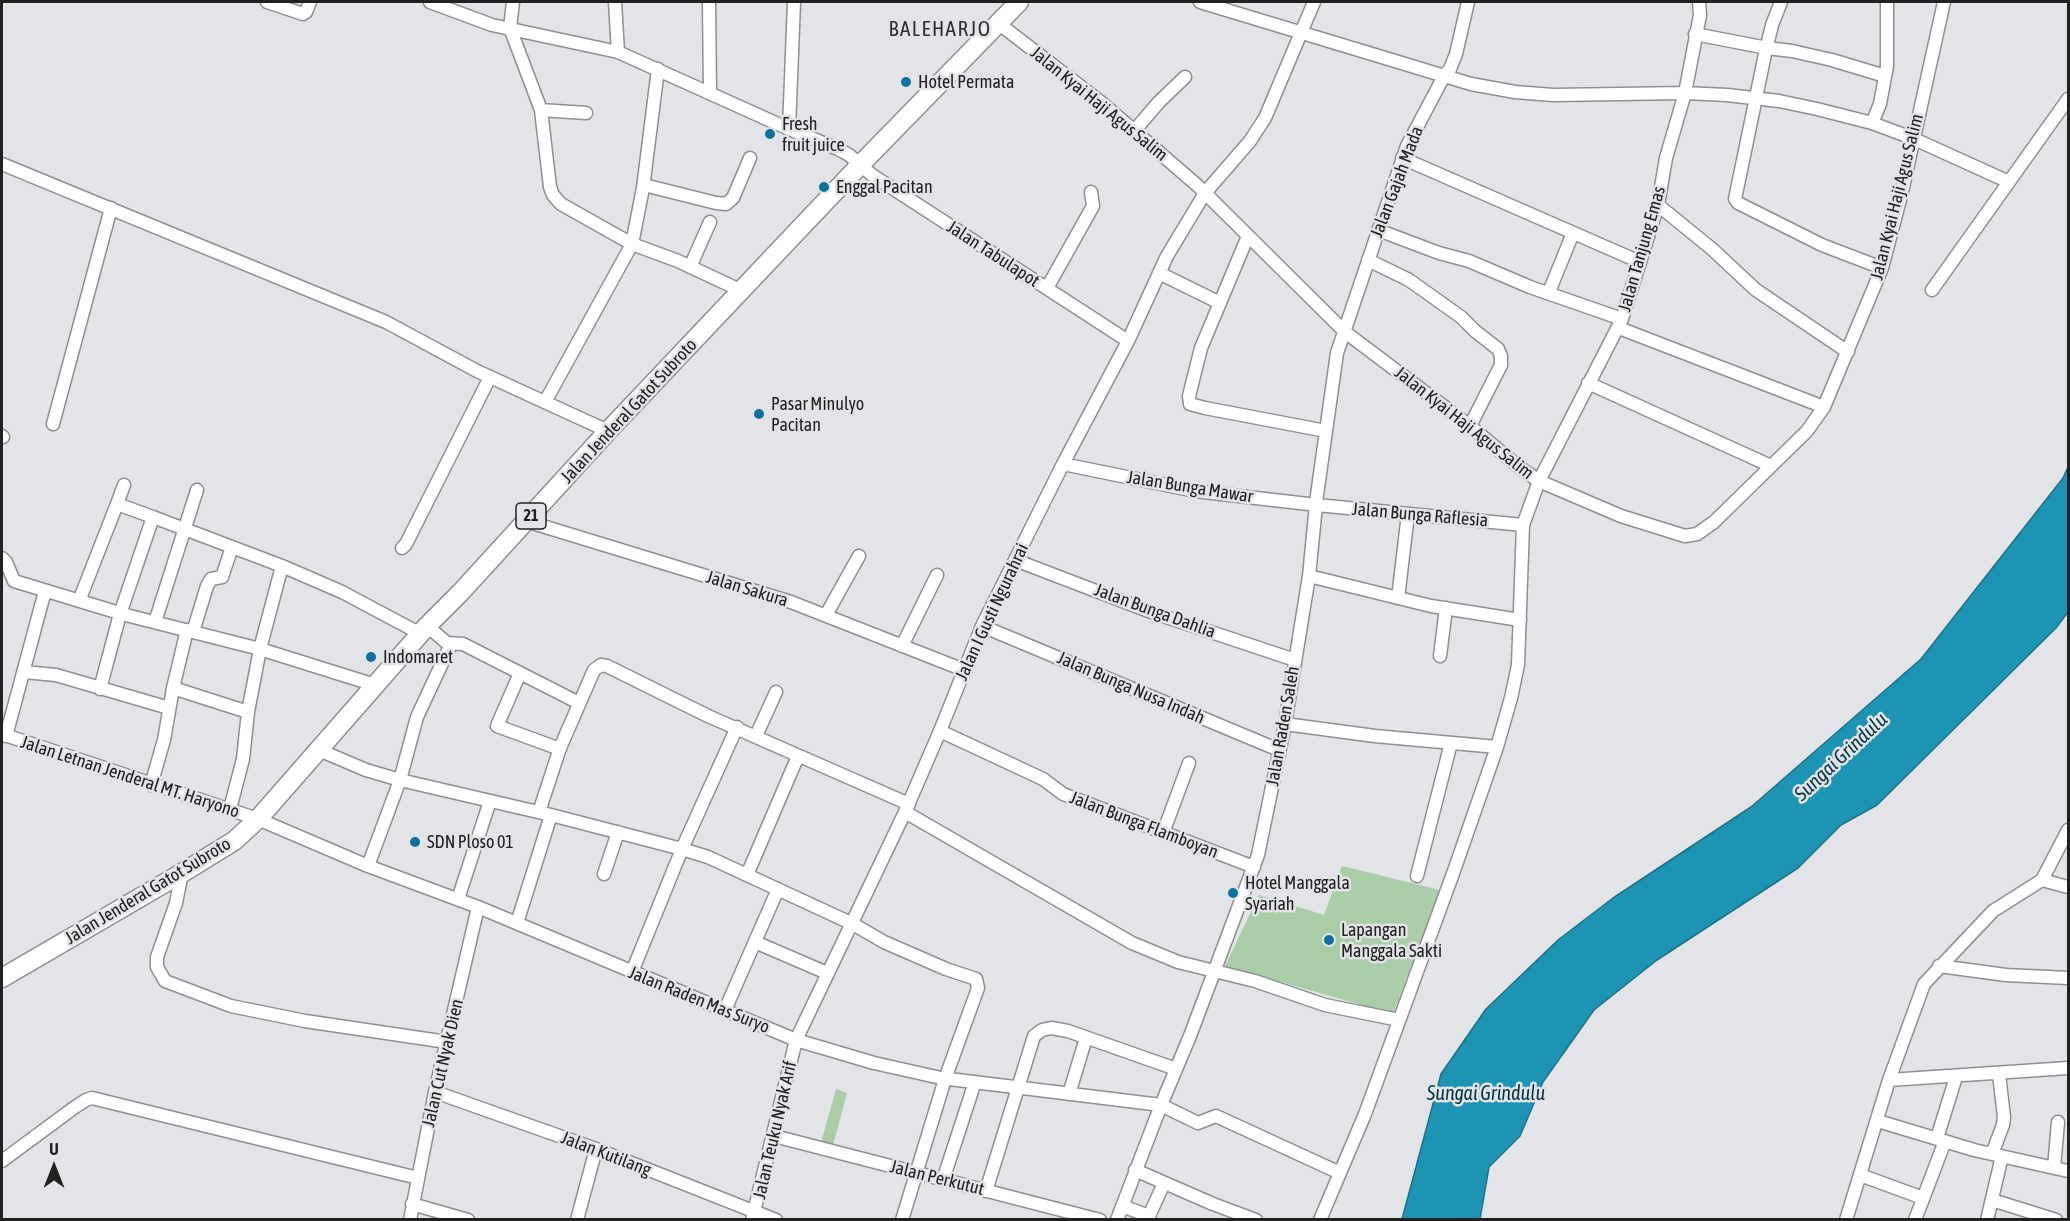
<!DOCTYPE html>
<style>
body{margin:0}
#map{position:relative;width:2070px;height:1221px;overflow:hidden;background:#e3e4e7;font-family:"Asap Condensed",sans-serif}
canvas{display:block}
.frame{position:absolute;inset:0;border:3px solid #212122;pointer-events:none}
.north{position:absolute;left:24px;top:1137px;width:60px;height:60px;-webkit-text-stroke:4px #e3e4e7;paint-order:stroke;rotate:0deg;font-size:16px;font-weight:700;line-height:24px;text-align:center;color:#212122}
.north::after{content:'';display:block;margin:auto;width:21px;height:27px;background:#212122;clip-path:polygon(50% 0,100% 100%,50% 72%,0 100%)}
</style>
<div id="map">
<canvas width="2070" height="1221"></canvas>
<div class="frame"></div>
<div class="north">U</div>
</div>
<script>
const g = document.querySelector('canvas').getContext('2d');
g.lineJoin = 'round';
function fillPath(path, color) { g.fillStyle = color; g.fill(path, 'evenodd'); }
const toPath = rows => new Path2D(rows.map(r => 'M' + r).join(''));
function stroke(path, color, width, dash) { g.strokeStyle = color; g.lineWidth = width; g.lineCap = dash ? 'butt' : 'round'; g.setLineDash(dash || []); g.stroke(path); }
function write(font, color, halo, rows, align = 'center') {
  g.font = font + ' "Asap Condensed",sans-serif'; g.lineWidth = 5; g.setLineDash([]); g.textBaseline = 'middle'; g.strokeStyle = halo; g.fillStyle = color; for (const [text, x, y, turn = 0] of rows) {
    g.save(); g.translate(x, y); g.rotate((+turn || 0) * Math.PI / 180); g.textAlign = isNaN(turn) ? turn : align; if (halo) g.strokeText(text, 0, 0); g.fillText(text, 0, 0); g.restore();
  }
}
fillPath(toPath([
 [1342,866,1440,890,1393,1014,1225,966,1259,895,1324,915],
 [836,1089,847,1093,832,1149,820,1146]
]), '#a9cda7');
const water = toPath([
 [2068,467,2068,612,2056,628,1877,805,1841,825,1798,868,1657,960,1594,1010,1543,1082,1520,1136,1489,1167,1480,1219,1402,1219,1441,1074,1486,1009,1558,940,1613,898,1751,807,1921,659,2063,478,2068,467]
]);
fillPath(water, '#1d94b3');
stroke(water, '#1e7288', 1.5);
const minor = toPath([
 [267,2,303,14,306,12,310,2],
 [430,2,492,25,618,52,789,129,838,149,849,155,872,175,1128,341],
 [513,2,510,28,541,110,550,187,553,195,561,204,632,244,678,261,742,291],
 [615,2,618,52],
 [709,2,710,93],
 [1200,2,1471,84,1515,92,1553,95,1685,93,1727,95,1779,101,1817,109,1872,123,1912,138,2009,182],
 [1781,2,1772,25,1765,54,1735,199,1738,203,1822,245,1882,268],
 [998,23,1102,103,1198,186,1345,332,1470,426,1519,467,1539,481,1621,516,1685,536,1697,534,1714,522,1807,431,1824,407,1882,268,1902,192,1944,2],
 [1695,34,1767,48,1792,51,1832,60,1885,76],
 [541,110,586,113],
 [1872,123,1880,104,1887,66,1887,2],
 [789,129,794,2],
 [1134,131,1159,102,1185,77],
 [1402,158,1640,262],
 [2,164,386,322,477,371,608,431],
 [644,185,716,203,726,204,733,198,750,158],
 [1658,205,1712,249,1756,290,1848,352],
 [1378,230,1439,253,1469,261,1530,287,1622,319],
 [1248,236,1201,348,1189,396,1190,404,1205,408,1326,431],
 [1368,260,1409,280,1461,317,1475,331,1498,349,1501,356,1501,365,1470,426],
 [690,267,710,222],
 [1159,273,1220,303],
 [1047,288,1093,206,1091,192],
 [1932,290,2068,99],
 [1549,292,1573,233],
 [1619,328,1824,407],
 [1588,383,1771,466],
 [545,402,632,244,643,188,658,69],
 [53,424,111,208],
 [2,436,3,437],
 [1063,464,1195,491,1317,505,1523,525],
 [117,504,124,485],
 [526,521,791,602,964,670],
 [402,548,406,544,490,377],
 [2,558,6,562,14,581,126,615,260,649,375,685],
 [1015,560,1151,612,1295,660],
 [1309,576,1431,606,1520,620],
 [1398,598,1408,514],
 [79,601,117,504,153,517],
 [826,615,859,556],
 [155,622,197,490],
 [427,626,447,643,463,644,579,703],
 [982,626,1279,750],
 [193,632,207,586,211,579,222,577,232,547],
 [902,646,937,575],
 [1440,656,1446,608],
 [24,672,56,675,169,708],
 [520,673,497,726,560,749],
 [173,688,248,712],
 [100,689,120,614,153,517,282,566,342,592,421,634],
 [1285,724,1375,736,1497,747],
 [940,731,1043,779,1063,794,1254,867],
 [2,734,258,819,368,866,478,907,796,1040,874,1063,941,1078,1161,1105,1198,1123,1216,1116,1340,1173],
 [6,736,45,591],
 [756,736,776,692],
 [319,750,366,770,400,780,551,815,682,849,708,857,853,924,884,942,946,969,976,979,978,988,945,1079,902,1220],
 [151,785,164,740,173,688,187,630],
 [230,809,243,759,248,712,260,649,282,566],
 [539,812,560,748,594,670,601,665,607,666,708,716,909,804],
 [905,812,1132,943,1178,962,1255,981,1325,1005,1399,1020],
 [1163,833,1189,763],
 [368,866,400,780,417,717,451,644],
 [182,873,176,903,157,957,157,967,165,981,231,1006,305,1021,447,1042],
 [604,874,618,832],
 [747,875,798,756],
 [1417,876,1451,743],
 [2042,880,2068,887],
 [458,899,490,801],
 [517,923,551,815],
 [755,942,827,973],
 [1939,966,2006,975,2068,978],
 [632,972,682,849,737,727],
 [725,1010,778,889],
 [1889,1080,2068,1068],
 [435,1092,596,1149,776,1220],
 [1069,1094,1086,1038],
 [1878,1121,1974,1150,2068,1171],
 [774,1136,1100,1220],
 [1937,1138,1956,1077],
 [1992,1154,2003,1125,2004,1117,1999,1074],
 [2,1161,75,1107,86,1100,92,1098,418,1178],
 [2054,1168,2058,1122],
 [1135,1170,1213,1204,1256,1220],
 [1860,1175,1923,1198],
 [943,1180,975,1082],
 [986,1191,1034,1036,1042,1030,1051,1028,1068,1031,1176,1069],
 [1992,1200,2056,1220],
 [412,1204,468,1220],
 [1122,1206,1149,1216,1150,1220],
 [1149,1216,1164,1183],
 [410,1220,435,1092,478,907],
 [577,1220,596,1149],
 [752,1220,796,1040,905,812,940,731,982,626,1063,464,1128,341,1167,256,1205,193,1250,141,1265,118,1314,2],
 [1117,1220,1161,1105,1190,1036,1258,855,1285,724,1309,576,1317,495,1337,353,1407,146,1444,76,1450,69,1456,54,1468,2],
 [1320,1220,1365,1114,1455,868,1497,747,1511,698,1518,665,1523,525,1539,481,1622,319,1658,205,1666,158,1685,93,1700,15,1699,2],
 [1846,1220,1889,1080,1924,984,1993,911,2042,880,2068,830],
 [1915,1220,1945,1141],
 [1987,1220,2002,1156]
]);
const highway = toPath([
 [2,978,182,873,234,841,258,819,427,626,461,592,608,431,860,165,1019,2]
]);
stroke(minor, '#8e8f92', 15);
stroke(highway, '#8e8f92', 21);
stroke(minor, '#fff', 12);
stroke(highway, '#fff', 18);
for (const [x, y, r, color] of [
 [906,82,6,"#0e709e"],
 [770,134,6,"#0e709e"],
 [824,187,6,"#0e709e"],
 [759,414,6,"#0e709e"],
 [371,657,6,"#0e709e"],
 [415,842,6,"#0e709e"],
 [1233,893,6,"#0e709e"],
 [1329,940,6,"#0e709e"]
]) { const dot = new Path2D(); dot.arc(x, y, r, 0, 2 * Math.PI); g.fillStyle = color; g.fill(dot); stroke(dot, '#e3e4e7', 2); }
for (const [x, y, w] of [
 [531,516,30]
]) { const box = new Path2D(); box.roundRect(x - w / 2, y - 13, w, 26, 4.5); g.fillStyle = '#e3e4e7'; g.fill(box); stroke(box, '#212122', 1.5); }
write('bold 16px', '#212122', null, [
 ["21",531,516]
]);
write('18px', '#212122', '#e3e4e7', [
 ["Hotel Permata",918,82],
 ["Fresh",782,124],
 ["fruit juice",782,145],
 ["Enggal Pacitan",836,187],
 ["Pasar Minulyo",771,404],
 ["Pacitan",771,425],
 ["Indomaret",383,657],
 ["SDN Ploso 01",427,842],
 ["Hotel Manggala",1245,883],
 ["Syariah",1245,904],
 ["Lapangan",1341,930],
 ["Manggala Sakti",1341,951]
], 'left');
write('18px', '#212122', '#e3e4e7', [
 ["Jalan Kyai Haji Agus Salim",1099,104,39],
 ["Jalan Gajah Mada",1397,182,-69],
 ["Jalan Kyai Haji Agus Salim",1897,197,-76],
 ["Jalan Tanjung Emas",1642,249,-74],
 ["Jalan Tabulapot",993,254,33],
 ["Jalan Jenderal Gatot Subroto",629,411,-47],
 ["Jalan Kyai Haji Agus Salim",1464,423,38],
 ["Jalan Bunga Mawar",1190,487,9],
 ["Jalan Bunga Raflesia",1420,515,5],
 ["Jalan Sakura",747,589,17],
 ["Jalan Bunga Dahlia",1155,611,20],
 ["Jalan I Gusti Ngurahrai",992,612,-65],
 ["Jalan Bunga Nusa Indah",1131,688,23],
 ["Jalan Raden Saleh",1283,726,-80],
 ["Jalan Letnan Jenderal MT. Haryono",130,777,18],
 ["Jalan Bunga Flamboyan",1144,825,21],
 ["Jalan Jenderal Gatot Subroto",148,891,-31],
 ["Jalan Raden Mas Suryo",699,1000,22],
 ["Jalan Cut Nyak Dien",443,1063,-77],
 ["Jalan Teuku Nyak Arif",775,1130,-77],
 ["Jalan Kutilang",606,1154,21],
 ["Jalan Perkutut",937,1178,14]
]);
write('italic 20px', '#033644', '#e3e4e7', [
 ["Sungai Grindulu",1841,757,-43],
 ["Sungai Grindulu",1486,1094]
]);
g.letterSpacing = '1.5px';
write('21px', '#2d2e30', '#e3e4e7', [
 ["BALEHARJO",940,29]
]);
g.letterSpacing = '0px';
</script>
